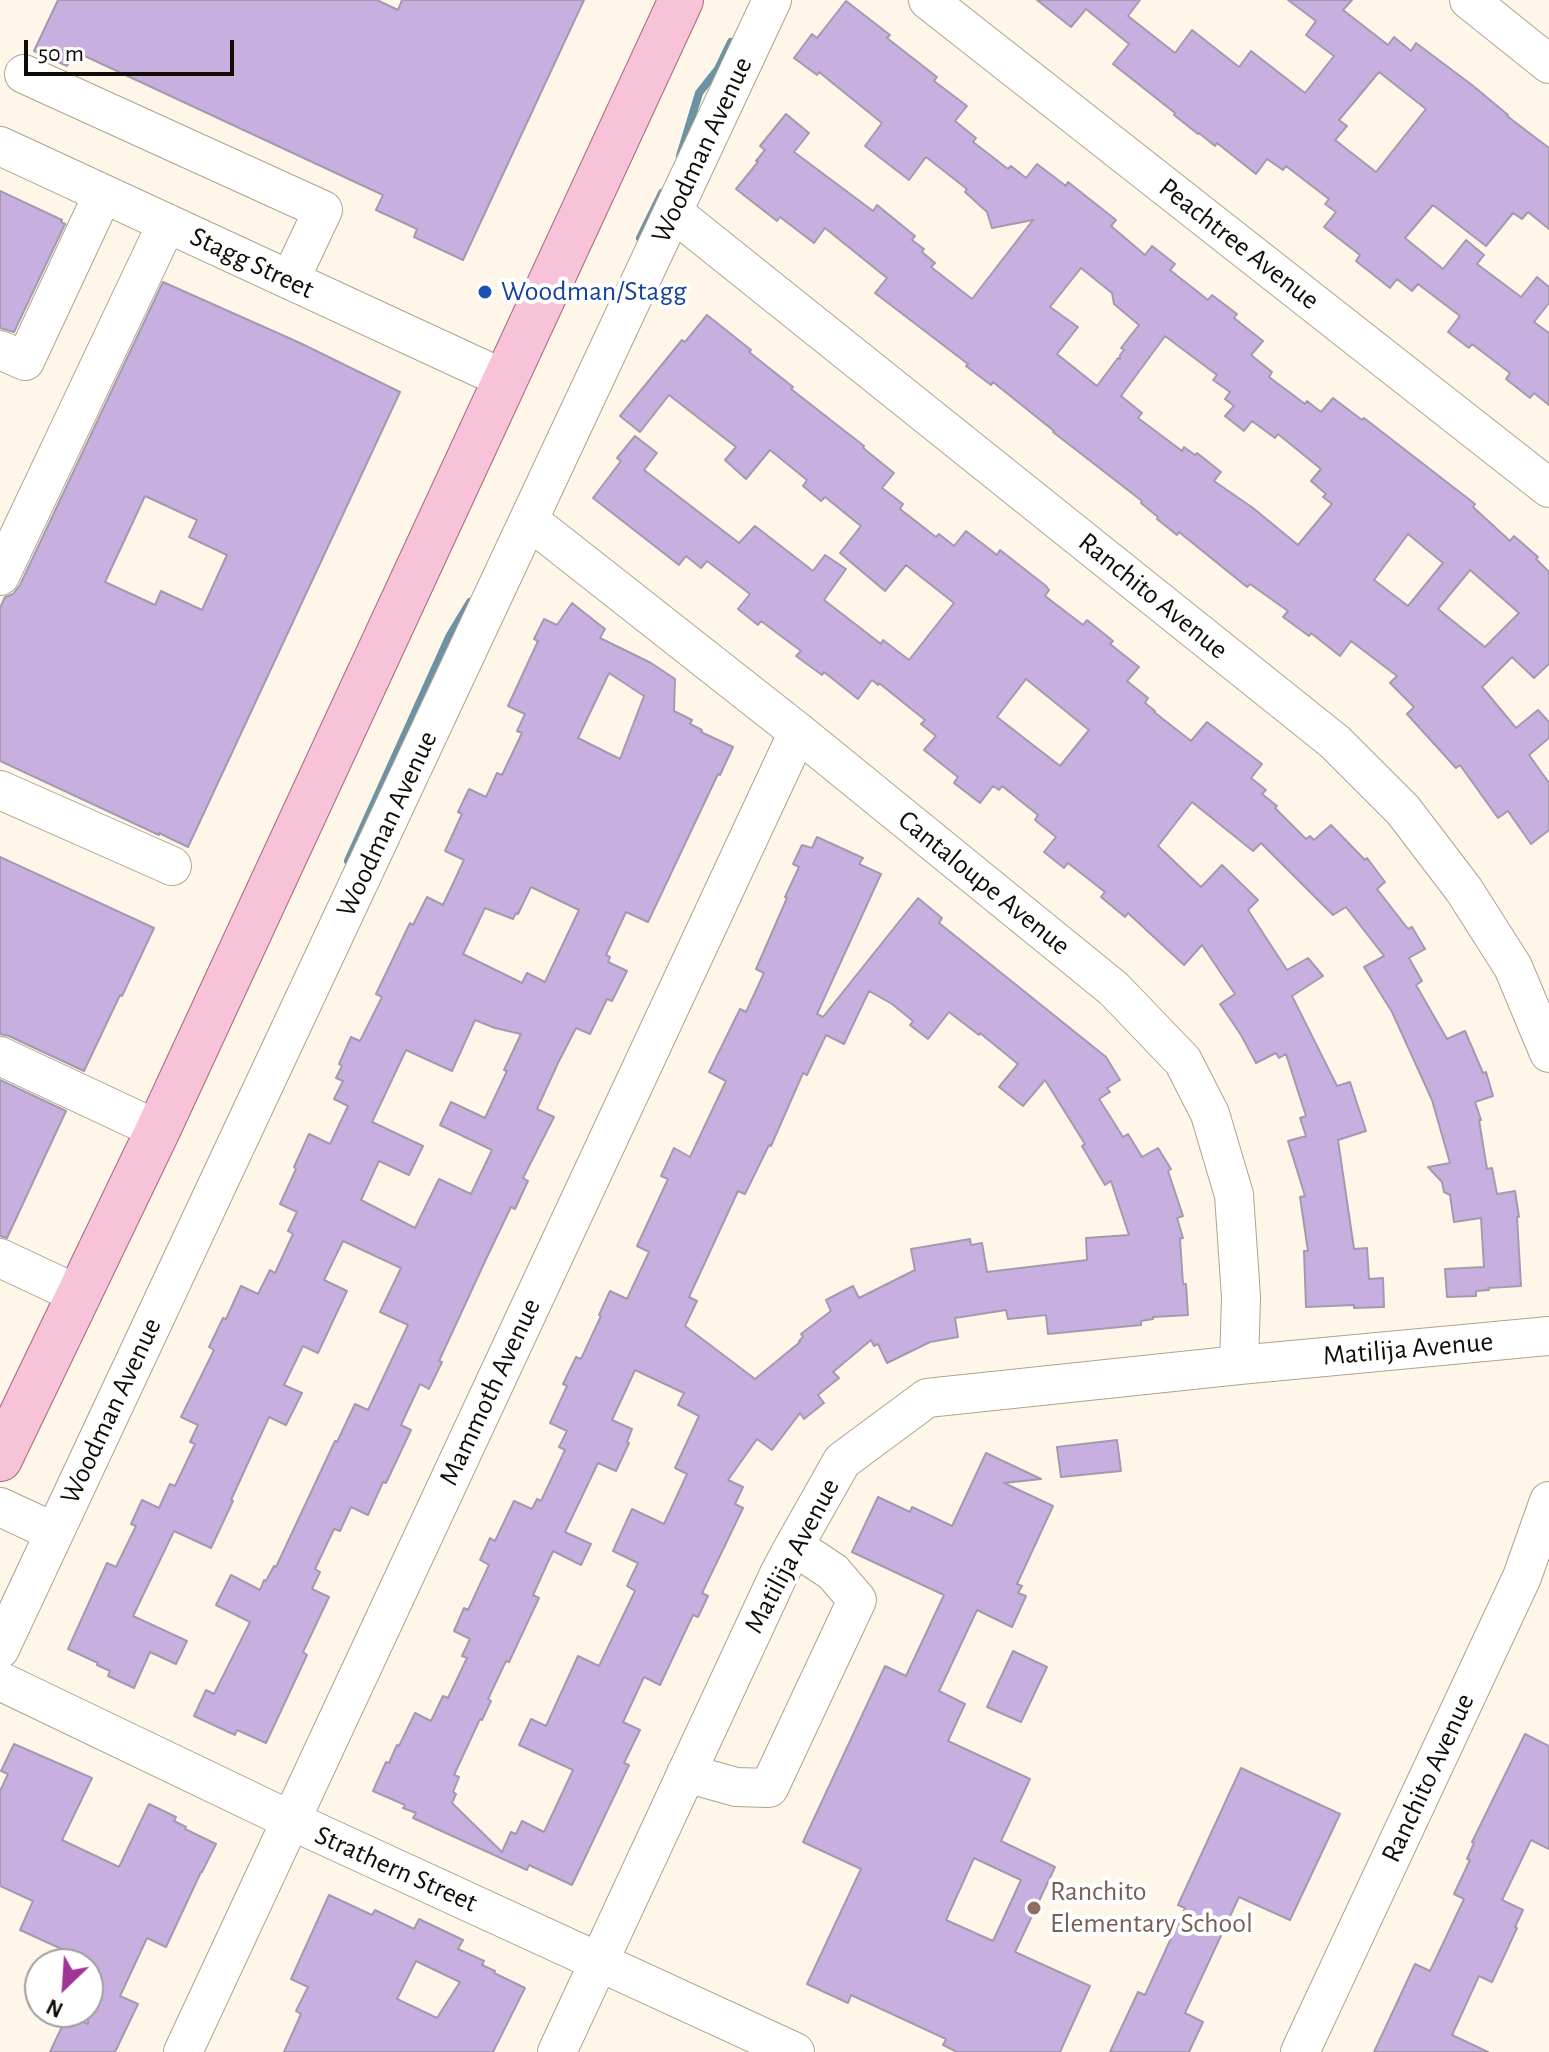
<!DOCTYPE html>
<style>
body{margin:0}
#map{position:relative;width:1549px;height:2052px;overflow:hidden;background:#fef6e8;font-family:"Alegreya Sans",sans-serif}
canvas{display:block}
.north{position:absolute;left:24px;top:1948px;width:80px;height:80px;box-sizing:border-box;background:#fff;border:2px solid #a09e9b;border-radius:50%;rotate:205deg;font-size:22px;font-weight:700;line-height:32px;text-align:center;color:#110c05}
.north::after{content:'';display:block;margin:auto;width:28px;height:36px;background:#a03596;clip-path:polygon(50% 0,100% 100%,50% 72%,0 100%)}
.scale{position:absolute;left:24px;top:40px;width:210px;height:36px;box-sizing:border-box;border:4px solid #110c05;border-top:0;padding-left:10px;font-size:24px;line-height:28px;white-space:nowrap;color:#110c05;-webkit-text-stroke:6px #fff;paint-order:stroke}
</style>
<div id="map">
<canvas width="1549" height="2052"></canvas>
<div class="north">N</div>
<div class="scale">50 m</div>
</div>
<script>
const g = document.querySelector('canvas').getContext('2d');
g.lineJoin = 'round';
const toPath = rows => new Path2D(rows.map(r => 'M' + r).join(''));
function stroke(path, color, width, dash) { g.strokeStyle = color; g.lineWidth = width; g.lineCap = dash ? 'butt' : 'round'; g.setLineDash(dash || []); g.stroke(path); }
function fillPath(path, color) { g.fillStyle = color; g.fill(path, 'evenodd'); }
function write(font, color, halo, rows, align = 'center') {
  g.font = font + ' "Alegreya Sans",sans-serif'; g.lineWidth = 8; g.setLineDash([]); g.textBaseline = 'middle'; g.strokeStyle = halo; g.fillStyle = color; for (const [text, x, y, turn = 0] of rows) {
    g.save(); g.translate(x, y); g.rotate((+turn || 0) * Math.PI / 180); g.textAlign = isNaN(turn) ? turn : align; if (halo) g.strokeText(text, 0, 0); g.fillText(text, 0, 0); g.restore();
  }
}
stroke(toPath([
 [680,156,699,93,718,69,731,42],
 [640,238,662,193],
 [348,861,450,635,470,602]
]), '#6c92a5', 8);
const building = toPath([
 [58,0,377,0,398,10,402,0,584,0,463,260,414,237,417,229,376,210,383,195,74,51,67,66,34,51,58,0],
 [1037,0,1140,0,1128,16,1175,53,1192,30,1239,67,1251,51,1305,93,1334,56,1306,35,1316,21,1288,0,1352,0,1343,10,1388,45,1394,37,1411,51,1416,43,1472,85,1508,115,1507,116,1549,148,1549,229,1528,212,1522,219,1513,213,1486,246,1433,205,1405,238,1443,269,1466,240,1484,255,1477,264,1521,297,1537,277,1549,287,1549,303,1534,322,1549,333,1549,405,1534,393,1530,398,1506,379,1510,373,1472,344,1469,348,1448,332,1460,316,1418,284,1412,291,1397,279,1390,288,1356,261,1360,255,1324,227,1336,212,1325,204,1329,199,1286,166,1283,170,1267,159,1256,174,1217,143,1215,146,1199,133,1198,134,1174,115,1175,113,1113,64,1129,44,1086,9,1071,27,1037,0],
 [1379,72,1426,109,1376,172,1335,140,1347,126,1339,120,1379,72],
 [846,1,890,35,887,38,937,77,934,81,967,106,955,121,976,138,973,142,1008,169,1011,166,1026,178,1037,164,1066,186,1068,182,1116,220,1111,226,1145,255,1152,246,1175,264,1170,270,1208,300,1212,295,1237,314,1234,318,1263,341,1251,355,1272,372,1269,377,1305,404,1307,401,1321,412,1333,398,1362,420,1364,418,1475,504,1473,507,1510,541,1514,536,1538,557,1536,559,1549,572,1549,664,1534,678,1512,657,1482,687,1516,728,1538,710,1549,722,1549,738,1529,755,1549,783,1549,830,1531,844,1508,811,1498,818,1460,765,1456,768,1407,714,1414,707,1390,683,1397,676,1351,641,1340,656,1311,633,1309,636,1283,617,1288,611,1250,584,1247,587,1179,532,1177,535,1157,519,1158,517,1141,503,1142,501,1053,432,1054,431,993,382,991,385,966,366,968,364,875,293,887,278,825,228,814,243,780,217,777,221,736,189,758,162,756,161,765,150,760,146,786,114,809,133,794,152,873,211,877,205,915,236,912,240,924,249,922,252,935,263,931,267,972,299,1033,220,992,228,987,212,965,192,967,189,926,157,909,180,865,146,882,123,819,72,817,75,794,58,812,34,817,38,846,1],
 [1081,268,1112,293,1114,304,1139,325,1121,348,1124,350,1120,355,1120,359,1118,358,1097,386,1057,354,1078,327,1050,307,1081,268],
 [1165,336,1217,375,1213,380,1230,392,1225,399,1234,406,1225,416,1244,431,1252,421,1275,438,1278,434,1321,469,1311,481,1326,494,1323,497,1332,504,1298,545,1253,508,1214,481,1221,472,1197,453,1195,455,1184,447,1182,451,1138,418,1142,413,1121,396,1165,336],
 [1408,534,1443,563,1408,606,1374,580,1408,534],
 [1470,570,1519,613,1485,647,1438,609,1470,570],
 [0,191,62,220,61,222,65,224,14,332,0,328,0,191],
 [163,282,300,343,400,392,188,847,159,833,159,835,0,761,0,608,5,597,13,594,20,585,163,282],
 [145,496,197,520,189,537,227,555,202,610,161,591,155,605,105,582,145,496],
 [707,315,751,350,749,352,793,387,791,389,864,446,863,448,894,473,882,488,903,504,900,509,936,537,939,534,954,546,966,531,997,555,1000,550,1046,586,1049,590,1045,596,1083,625,1087,620,1113,641,1110,644,1139,667,1127,681,1148,698,1145,703,1155,711,1154,712,1191,741,1207,722,1262,764,1251,778,1266,790,1262,794,1277,806,1275,808,1306,839,1310,836,1314,840,1331,825,1365,860,1367,858,1385,882,1377,889,1408,929,1412,927,1425,949,1409,958,1422,981,1416,985,1447,1039,1465,1031,1483,1073,1486,1072,1493,1096,1475,1102,1481,1120,1479,1120,1487,1169,1492,1168,1497,1194,1515,1191,1519,1217,1517,1217,1521,1286,1488,1288,1489,1290,1476,1291,1476,1296,1447,1297,1445,1269,1484,1267,1481,1218,1454,1222,1450,1195,1444,1192,1442,1182,1428,1167,1450,1163,1432,1100,1392,1012,1364,967,1384,956,1346,907,1333,915,1261,843,1253,851,1192,802,1158,846,1201,887,1222,865,1258,900,1248,910,1287,970,1308,958,1323,976,1292,996,1337,1086,1350,1082,1366,1131,1338,1140,1354,1249,1367,1248,1369,1279,1383,1278,1384,1307,1354,1308,1354,1305,1306,1307,1304,1251,1308,1251,1300,1197,1305,1196,1288,1141,1306,1136,1300,1118,1306,1116,1286,1054,1279,1058,1276,1053,1256,1063,1241,1035,1220,1004,1235,994,1202,945,1184,965,1128,913,1125,917,1101,897,1105,892,1068,863,1064,868,1044,852,1056,837,1035,820,1038,815,1002,786,999,790,993,786,980,803,954,783,958,777,924,750,936,736,921,724,925,720,879,683,878,685,872,680,858,699,824,672,822,675,796,656,801,651,761,621,758,625,738,609,750,594,707,561,701,568,686,556,679,565,593,498,621,461,617,458,635,436,657,453,644,470,739,543,755,526,813,571,825,555,846,569,824,600,881,644,883,640,909,660,954,603,906,565,885,591,840,553,861,526,825,497,821,501,803,486,807,480,770,450,746,479,725,460,736,447,669,395,640,432,620,416,682,340,685,342,707,315],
 [1026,679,1089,730,1060,766,997,717,1026,679],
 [572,603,605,629,600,638,651,663,675,679,674,711,692,720,690,724,702,730,701,732,733,747,720,775,718,774,648,922,626,912,606,955,610,957,608,962,627,971,612,1001,607,999,590,1034,576,1028,558,1063,537,1109,554,1117,523,1178,528,1181,515,1209,511,1207,487,1257,439,1361,442,1362,429,1389,420,1384,401,1425,411,1430,386,1483,383,1482,368,1515,351,1507,340,1531,334,1529,315,1569,320,1572,312,1589,329,1597,303,1652,307,1655,266,1743,237,1730,235,1735,194,1716,206,1690,214,1694,250,1622,216,1605,231,1575,260,1590,264,1580,266,1581,274,1566,276,1567,335,1441,337,1442,355,1404,368,1410,408,1325,380,1312,401,1268,343,1241,324,1280,347,1291,318,1353,303,1346,284,1385,302,1393,286,1425,269,1417,231,1500,233,1501,211,1548,174,1531,133,1616,187,1641,176,1664,150,1652,134,1688,108,1676,110,1671,97,1665,98,1663,68,1649,107,1563,116,1567,136,1526,131,1524,142,1500,159,1508,170,1484,175,1486,195,1444,190,1442,198,1425,181,1417,214,1350,209,1347,223,1318,226,1319,241,1286,258,1294,270,1270,275,1273,293,1234,288,1231,297,1212,280,1204,296,1169,294,1167,309,1134,330,1144,348,1106,334,1099,343,1081,336,1078,342,1066,339,1064,351,1037,360,1041,382,997,376,994,410,923,413,925,427,897,443,905,464,860,445,851,462,814,458,812,469,789,486,797,497,773,502,775,522,733,517,731,525,714,508,706,538,641,534,639,544,619,557,625,572,603],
 [609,673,644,696,620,759,578,738,609,673],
 [531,887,579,910,545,982,527,973,522,983,463,954,485,908,513,919,516,913,518,914,531,887],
 [475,1020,495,1028,521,1034,504,1070,507,1071,485,1118,451,1102,440,1125,492,1150,471,1194,439,1179,415,1228,361,1200,379,1161,409,1175,423,1146,372,1122,406,1050,452,1071,475,1020],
 [817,837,863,858,859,864,881,874,817,1014,823,1017,918,898,942,918,939,923,1106,1057,1120,1080,1107,1088,1110,1092,1099,1099,1123,1137,1128,1134,1142,1157,1158,1148,1171,1169,1168,1171,1183,1216,1177,1218,1183,1238,1180,1239,1183,1284,1186,1284,1188,1315,1153,1317,1153,1319,1141,1321,1141,1325,1048,1334,1046,1315,1008,1319,1006,1310,955,1318,958,1337,930,1342,887,1363,878,1344,874,1346,871,1340,833,1372,839,1378,818,1395,824,1403,804,1419,800,1413,772,1450,757,1439,728,1480,743,1487,735,1504,743,1508,702,1593,708,1596,698,1617,693,1615,660,1685,644,1677,623,1722,640,1730,624,1763,629,1765,572,1885,529,1865,527,1870,413,1818,416,1813,403,1808,405,1805,373,1791,386,1762,389,1763,397,1745,399,1746,415,1713,431,1721,443,1696,448,1698,467,1658,462,1656,470,1639,454,1631,464,1608,468,1610,489,1565,480,1560,490,1538,495,1541,514,1501,532,1509,537,1499,541,1501,565,1450,559,1447,567,1431,550,1423,567,1386,563,1384,576,1357,581,1359,601,1316,599,1315,610,1291,627,1299,649,1252,637,1246,668,1179,661,1176,674,1148,690,1157,726,1081,709,1072,740,1009,746,1012,764,973,756,969,787,898,785,897,799,867,793,864,802,845,812,848,817,837],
 [869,991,892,1004,913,1021,910,1025,928,1039,949,1012,979,1035,980,1033,1018,1064,999,1087,1023,1106,1045,1080,1085,1144,1082,1146,1105,1185,1111,1181,1129,1235,1086,1238,1087,1260,987,1272,982,1243,971,1245,970,1239,911,1249,915,1270,859,1298,853,1286,826,1300,831,1311,801,1334,803,1337,799,1341,800,1342,755,1379,685,1326,697,1301,689,1297,738,1191,745,1194,769,1145,771,1146,803,1073,807,1075,826,1035,844,1044,869,991],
 [635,1370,684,1393,678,1405,699,1416,675,1468,687,1474,664,1524,632,1509,613,1551,638,1563,627,1586,635,1591,599,1666,578,1656,546,1726,531,1719,519,1745,573,1770,544,1832,522,1821,516,1834,511,1832,502,1852,452,1803,456,1794,453,1792,459,1777,454,1775,480,1719,482,1720,491,1701,488,1699,506,1661,509,1662,539,1598,533,1595,553,1551,581,1565,591,1544,565,1532,598,1463,616,1471,629,1443,627,1442,632,1429,612,1420,635,1370],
 [0,857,154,928,122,996,120,995,84,1071,9,1036,0,1034,0,857],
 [0,1080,66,1111,7,1238,0,1236,0,1080],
 [1117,1440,1121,1471,1061,1477,1057,1447,1117,1440],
 [986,1453,1041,1479,1004,1483,1053,1506,1017,1584,1022,1586,1018,1593,1026,1596,1012,1627,977,1610,939,1691,965,1704,948,1741,1030,1779,1001,1841,1055,1867,1015,1952,1090,1986,1060,2052,957,2052,943,2045,946,2039,851,1995,848,2003,807,1984,861,1869,803,1842,885,1666,906,1676,944,1595,852,1552,878,1497,910,1512,912,1507,952,1526,986,1453],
 [974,1858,1021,1880,993,1941,946,1920,974,1858],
 [1013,1651,1047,1667,1021,1722,987,1707,1013,1651],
 [1525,1734,1549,1746,1549,1849,1531,1840,1502,1900,1523,1910,1515,1927,1517,1928,1492,1982,1479,1976,1452,2035,1488,2052,1374,2052,1415,1964,1430,1971,1464,1899,1454,1894,1470,1860,1467,1859,1474,1843,1472,1842,1525,1734],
 [14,1744,92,1778,62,1840,119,1867,149,1804,176,1817,174,1821,186,1827,185,1829,216,1844,202,1872,201,1872,166,1947,147,1938,120,1996,138,2004,115,2052,50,2052,68,2014,88,2024,88,1961,20,1930,33,1901,0,1886,0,1791,8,1774,1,1771,14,1744],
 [1241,1768,1340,1814,1290,1920,1239,1897,1185,2013,1203,2022,1189,2052,1110,2052,1138,1992,1145,1995,1185,1908,1178,1905,1241,1768],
 [329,1895,372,1915,375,1910,414,1929,419,1919,463,1940,458,1949,484,1961,482,1965,495,1971,494,1973,525,1988,493,2052,284,2052,301,2014,296,2011,308,1987,291,1979,329,1895],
 [416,1961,460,1982,437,2018,397,1999,416,1961]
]);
fillPath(building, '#c7b0e0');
stroke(building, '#a49ab0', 2);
const minor = toPath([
 [928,0,1549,488],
 [1469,0,1549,64],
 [24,74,323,210,290,280],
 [0,146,504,379],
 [673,212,1335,742,1403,810,1464,890,1513,967,1549,1053],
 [0,350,25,361,103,194],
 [530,521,798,732,1114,989,1183,1061,1210,1114,1234,1195,1241,1297,1239,1365],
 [0,576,167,223],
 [0,790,172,866],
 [0,1056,158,1130],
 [0,1258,79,1295],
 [0,1507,54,1532],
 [0,1649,772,0],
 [0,1681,290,1820,795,2052],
 [686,1773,736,1787,769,1788,857,1600,833,1572,794,1546],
 [183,2052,798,732],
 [557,2052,779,1574,794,1546,842,1461,927,1398,1239,1365,1549,1336],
 [1300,2052,1522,1577,1549,1501]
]);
const major = toPath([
 [0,1459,158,1130,681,0]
]);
stroke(minor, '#b0a38e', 40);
stroke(major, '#a5687d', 46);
stroke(minor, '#fff', 38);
stroke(major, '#f8c2d8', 44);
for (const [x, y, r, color] of [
 [485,292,8,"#1a4fb4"],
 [1034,1908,8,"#8d6e63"]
]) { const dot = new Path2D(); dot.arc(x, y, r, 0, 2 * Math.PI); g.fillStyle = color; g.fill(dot); stroke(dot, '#fff', 3); }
write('28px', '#110c05', '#fff', [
 ["Woodman Avenue",702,150,-65],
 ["Peachtree Avenue",1239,244,38],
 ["Stagg Street",252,263,25],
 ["Ranchito Avenue",1153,596,39],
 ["Woodman Avenue",387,824,-65],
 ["Cantaloupe Avenue",984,883,39],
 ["Matilija Avenue",1408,1349,-5],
 ["Mammoth Avenue",490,1392,-65],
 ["Woodman Avenue",111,1411,-65],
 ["Matilija Avenue",792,1556,-62],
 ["Ranchito Avenue",1428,1778,-65],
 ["Strathern Street",396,1869,24]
]);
write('28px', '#164399', '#fff', [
 ["Woodman/Stagg",501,292]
], 'left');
write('28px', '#785e54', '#fff', [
 ["Ranchito",1050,1892],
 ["Elementary School",1050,1924]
], 'left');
</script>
